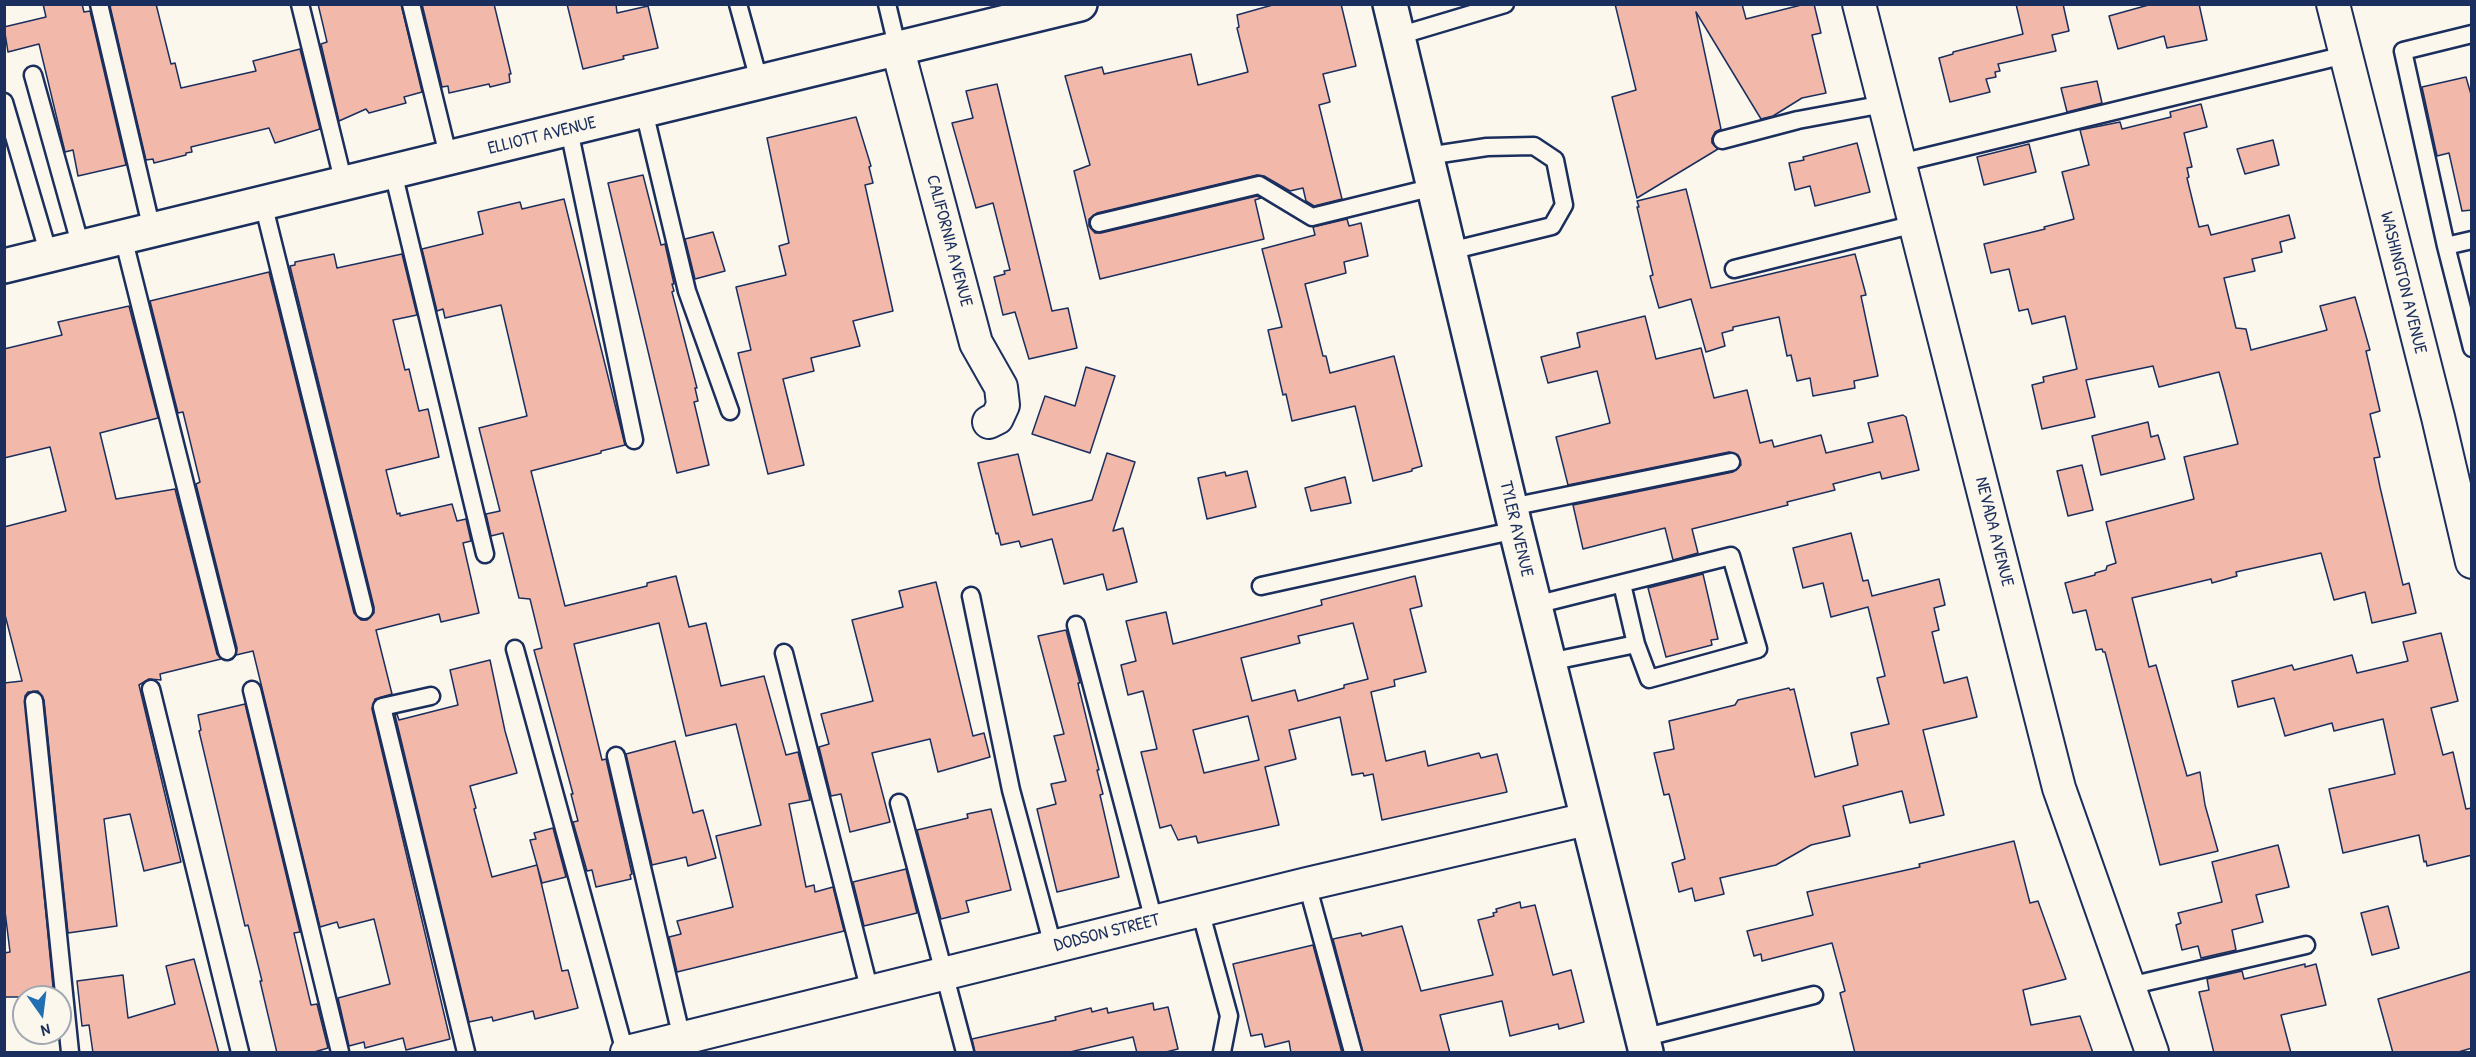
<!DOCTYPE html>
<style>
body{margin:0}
#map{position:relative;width:2476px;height:1057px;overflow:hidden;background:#fbf7ec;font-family:"Patrick Hand",sans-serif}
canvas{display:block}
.frame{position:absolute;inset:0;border:6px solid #1b2f5e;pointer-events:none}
.north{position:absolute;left:12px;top:985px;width:60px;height:60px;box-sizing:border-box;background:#fbf7ec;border:2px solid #a1a7b3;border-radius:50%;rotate:166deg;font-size:16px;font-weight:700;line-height:24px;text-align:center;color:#1b2f5e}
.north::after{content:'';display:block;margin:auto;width:21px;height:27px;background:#1f6fb2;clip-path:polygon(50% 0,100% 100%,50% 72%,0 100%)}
</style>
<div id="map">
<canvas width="2476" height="1057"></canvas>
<div class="frame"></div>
<div class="north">N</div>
</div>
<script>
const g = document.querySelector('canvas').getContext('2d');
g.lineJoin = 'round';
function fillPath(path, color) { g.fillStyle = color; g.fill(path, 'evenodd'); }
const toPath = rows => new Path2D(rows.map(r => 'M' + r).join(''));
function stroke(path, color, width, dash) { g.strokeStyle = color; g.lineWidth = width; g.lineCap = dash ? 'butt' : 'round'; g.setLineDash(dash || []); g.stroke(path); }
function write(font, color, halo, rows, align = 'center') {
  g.font = font + ' "Patrick Hand",sans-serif'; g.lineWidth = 4.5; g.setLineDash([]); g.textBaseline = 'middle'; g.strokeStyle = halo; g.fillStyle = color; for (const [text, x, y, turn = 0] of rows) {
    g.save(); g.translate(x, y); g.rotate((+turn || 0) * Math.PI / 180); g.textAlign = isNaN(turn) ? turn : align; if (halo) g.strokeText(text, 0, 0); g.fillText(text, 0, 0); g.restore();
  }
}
const building = toPath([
 [43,4,82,4,84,12,90,11,126,165,78,176,73,150,65,152,39,44,8,52,4,27,46,17,43,4],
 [115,4,156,4,171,64,175,63,181,88,256,71,253,61,300,49,320,129,275,143,269,128,191,147,192,152,186,153,186,155,154,163,153,159,146,160,110,6,115,4],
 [318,4,401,4,422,92,404,97,406,103,369,113,366,109,339,121,321,44,327,42,318,4],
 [422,4,494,4,511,74,509,74,510,82,490,87,489,84,449,93,448,86,442,87,422,4],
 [567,4,616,4,617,13,648,6,658,48,623,56,624,59,583,69,567,4],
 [1276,4,1341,4,1356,66,1323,74,1330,102,1319,105,1342,199,1314,206,1306,201,1303,188,1290,191,1264,176,1257,175,1097,213,1089,219,1089,226,1095,233,1101,233,1257,196,1261,198,1255,200,1264,239,1100,279,1074,171,1090,165,1065,76,1102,67,1104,74,1191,54,1198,85,1248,72,1237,28,1239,27,1237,15,1276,4],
 [1615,4,1742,4,1746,19,1805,4,1814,4,1821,33,1812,35,1826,93,1802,98,1773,116,1761,119,1696,12,1721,129,1715,132,1712,138,1712,143,1718,149,1637,198,1612,97,1636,90,1615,4],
 [2016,4,2063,4,2069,31,2052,35,2056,51,1998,64,2000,71,1995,72,1996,77,1986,79,1990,92,1950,102,1939,58,1953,54,1953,52,2023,34,2016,4],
 [2152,4,2199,4,2207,40,2167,48,2164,36,2118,49,2109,16,2152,4],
 [2466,77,2472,98,2472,210,2462,211,2449,153,2437,156,2422,87,2466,77],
 [2097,81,2102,103,2067,112,2061,88,2097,81],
 [997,84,1052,311,1068,308,1077,348,1029,359,1015,312,1003,315,994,277,1005,274,1004,271,1010,270,993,203,976,208,952,123,973,118,966,91,997,84],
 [2201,104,2207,127,2184,133,2192,167,2187,168,2189,177,2187,178,2199,227,2208,225,2211,235,2289,215,2295,238,2280,242,2282,252,2252,259,2255,271,2224,278,2236,328,2246,329,2251,350,2327,330,2320,306,2355,297,2370,350,2366,351,2380,411,2370,414,2380,457,2374,458,2380,487,2403,585,2409,583,2416,613,2372,623,2365,592,2334,600,2321,553,2236,572,2237,576,2212,583,2211,579,2132,598,2149,667,2156,665,2187,776,2200,772,2205,805,2218,851,2160,865,2105,652,2103,652,2102,649,2096,650,2086,610,2073,613,2065,583,2095,575,2095,573,2106,570,2107,566,2116,563,2106,522,2194,499,2184,457,2238,444,2224,390,2219,372,2159,387,2153,366,2086,380,2095,417,2042,429,2032,385,2044,382,2043,377,2077,369,2065,316,2032,324,2028,309,2019,311,2009,269,1991,273,1984,244,2045,229,2044,227,2074,219,2062,172,2089,165,2080,130,2120,122,2122,129,2171,117,2170,112,2201,104],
 [856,117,871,166,869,167,873,183,865,185,893,311,853,321,860,346,811,358,814,371,783,379,804,465,768,474,738,353,751,350,736,287,786,275,779,246,789,243,767,138,856,117],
 [2273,140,2279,165,2245,174,2237,149,2273,140],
 [1857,143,1870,192,1815,206,1810,186,1795,190,1789,163,1804,160,1803,157,1857,143],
 [2029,144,2036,172,1984,185,1977,157,2029,144],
 [643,175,661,245,665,244,674,284,672,284,674,291,672,292,697,388,695,388,698,401,694,402,709,465,677,473,608,183,643,175],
 [1686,189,1711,288,1855,254,1866,295,1861,296,1878,376,1854,381,1855,388,1813,396,1810,378,1797,381,1791,355,1787,356,1779,317,1733,327,1733,330,1722,333,1725,346,1706,352,1691,299,1659,308,1650,276,1653,275,1637,207,1639,207,1637,201,1686,189],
 [564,199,625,445,601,451,601,453,531,471,565,606,647,586,647,583,676,576,689,627,706,623,721,686,764,676,786,755,798,752,810,800,789,804,806,887,814,885,815,892,833,887,844,931,677,972,669,937,681,934,677,921,733,907,716,836,761,825,736,724,686,736,659,623,574,644,602,760,606,759,632,874,630,875,631,879,596,887,592,870,587,871,573,822,578,821,571,794,573,794,534,650,542,648,530,599,519,598,503,533,491,536,486,514,500,511,479,428,527,416,501,305,445,318,443,309,437,311,422,249,483,234,478,212,520,202,522,209,564,199],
 [1347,219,1349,226,1361,223,1368,256,1344,262,1346,273,1305,284,1323,356,1326,356,1330,373,1394,356,1422,466,1412,469,1412,471,1373,481,1355,406,1292,421,1286,394,1283,395,1268,330,1282,327,1262,249,1315,235,1313,227,1347,219],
 [713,232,725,271,695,279,685,239,713,232],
 [334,254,337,268,402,254,417,315,393,320,405,370,409,369,419,411,428,409,439,457,386,470,397,514,400,513,400,516,452,504,457,521,466,519,471,541,463,543,479,613,441,622,439,614,376,630,392,694,375,699,372,709,450,1039,406,1050,403,1038,365,1048,364,1042,349,1046,338,998,390,984,374,919,339,928,337,922,320,927,253,651,236,655,237,648,196,484,200,482,183,412,178,413,150,301,269,272,354,613,361,620,367,620,374,613,374,607,290,266,295,265,295,262,334,254],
 [129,306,158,418,100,433,116,499,175,489,217,654,221,659,160,674,161,680,149,679,139,685,181,862,144,871,130,814,104,819,117,926,68,933,44,700,38,691,28,692,25,696,54,997,4,997,4,953,10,952,4,903,4,683,22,681,4,611,4,527,66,511,50,447,4,458,4,349,62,335,58,322,129,306],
 [1645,316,1656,359,1701,348,1714,398,1747,390,1760,443,1772,440,1774,447,1821,435,1826,453,1873,442,1868,423,1903,415,1906,417,1919,470,1882,479,1880,472,1833,484,1835,490,1787,502,1788,505,1692,529,1698,553,1673,560,1665,528,1583,549,1573,505,1733,472,1741,465,1738,455,1729,452,1568,485,1556,437,1610,423,1597,371,1548,383,1541,357,1580,347,1577,333,1645,316],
 [1086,367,1115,376,1090,453,1032,434,1045,396,1075,406,1086,367],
 [2148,422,2151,437,2158,435,2165,459,2101,475,2092,436,2148,422],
 [1107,453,1135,462,1113,531,1123,528,1137,582,1107,590,1103,574,1064,584,1052,539,1021,547,1019,541,1001,545,998,533,996,534,978,463,1018,454,1033,515,1092,500,1107,453],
 [2082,465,2093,510,2068,516,2057,471,2082,465],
 [1247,471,1256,507,1207,519,1198,478,1225,472,1226,476,1247,471],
 [1345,477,1351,503,1311,511,1305,488,1345,477],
 [1851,533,1863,581,1868,580,1872,596,1939,579,1945,605,1934,608,1939,630,1932,632,1944,683,1967,677,1977,717,1923,730,1944,815,1910,823,1902,791,1843,806,1850,836,1811,845,1776,865,1720,878,1724,894,1695,901,1692,888,1679,892,1672,863,1685,859,1669,794,1664,795,1654,753,1674,749,1669,721,1735,705,1738,700,1789,688,1790,690,1794,689,1815,777,1858,765,1851,733,1889,724,1877,678,1885,676,1868,607,1831,617,1823,583,1803,588,1793,548,1851,533],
 [1703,574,1718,639,1711,640,1712,645,1666,657,1648,588,1703,574],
 [1415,576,1422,606,1410,609,1426,672,1394,680,1395,686,1371,692,1386,761,1425,751,1428,766,1479,753,1481,758,1497,754,1507,792,1382,820,1373,774,1364,776,1363,773,1352,775,1340,717,1289,730,1296,759,1265,767,1279,825,1198,843,1196,836,1178,840,1171,825,1160,828,1141,752,1157,749,1143,691,1128,695,1121,665,1136,661,1126,621,1166,612,1173,644,1322,605,1321,600,1415,576],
 [1353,623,1368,679,1344,685,1344,688,1298,701,1295,690,1252,701,1241,658,1300,643,1298,636,1353,623],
 [1248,716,1259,760,1204,773,1193,730,1248,716],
 [936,582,973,736,984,733,990,757,938,772,930,739,872,753,890,822,850,832,841,794,831,796,819,747,829,744,821,714,873,701,852,620,903,607,899,591,936,582],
 [1066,630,1080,683,1078,683,1079,688,1099,770,1097,770,1103,794,1100,795,1119,877,1057,892,1037,809,1056,804,1051,784,1066,781,1054,736,1064,734,1038,636,1066,630],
 [2441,633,2458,701,2431,708,2443,755,2453,752,2466,809,2472,808,2472,855,2427,866,2426,861,2424,862,2419,835,2343,853,2329,789,2395,774,2383,719,2334,731,2332,723,2285,736,2274,698,2238,707,2232,681,2292,665,2294,670,2352,655,2357,673,2408,661,2403,642,2441,633],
 [490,660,505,731,517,773,470,786,476,808,474,809,492,877,537,865,562,971,568,970,578,1008,535,1019,533,1011,493,1021,492,1017,469,1022,395,715,397,714,399,720,458,705,450,670,490,660],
 [245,704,300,932,294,933,311,1005,317,1004,328,1048,311,1053,277,1053,260,981,262,981,248,925,245,926,199,731,201,730,198,715,245,704],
 [675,741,693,813,703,810,716,858,688,866,686,857,652,865,626,754,675,741],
 [991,809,1011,890,966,901,969,912,941,919,917,830,968,818,967,814,991,809],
 [553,828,566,877,542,883,530,840,536,839,534,833,553,828],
 [2014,841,2030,903,2038,901,2066,979,2023,990,2031,1025,2080,1016,2093,1053,1855,1053,1840,993,1845,991,1832,943,1762,961,1761,954,1754,956,1747,931,1813,915,1807,892,1920,867,1919,864,2014,841],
 [2278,845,2289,887,2256,895,2263,922,2232,930,2236,950,2201,958,2198,946,2182,950,2176,925,2181,923,2178,913,2222,902,2212,862,2278,845],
 [906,869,917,913,864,926,853,882,906,869],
 [1520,902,1521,908,1535,905,1553,975,1571,970,1584,1022,1559,1029,1558,1024,1510,1036,1502,1001,1440,1015,1450,1053,1363,1053,1333,939,1361,933,1362,936,1402,926,1421,991,1493,975,1478,920,1494,916,1493,913,1497,912,1496,909,1520,902],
 [2388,906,2399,948,2372,955,2361,913,2388,906],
 [1313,945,1342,1053,1291,1053,1289,1041,1265,1047,1262,1034,1251,1036,1233,964,1313,945],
 [194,959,219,1053,93,1053,89,1025,82,1026,77,981,123,975,128,1018,175,1004,166,966,194,959],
 [2305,964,2305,967,2316,964,2326,1005,2281,1015,2291,1053,2214,1053,2199,992,2209,990,2207,979,2242,971,2244,979,2305,964],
 [2472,971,2472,1048,2455,1053,2393,1053,2378,999,2472,971],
 [1153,1003,1154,1010,1168,1007,1178,1049,1162,1053,1137,1053,1133,1037,1066,1053,975,1053,972,1039,1056,1020,1055,1017,1091,1008,1092,1012,1107,1008,1108,1013,1153,1003]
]);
fillPath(building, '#f2b8aa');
stroke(building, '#1b2f5e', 1.5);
const service = toPath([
 [99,4,152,230],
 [300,4,344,184],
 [411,4,449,159],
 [738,4,760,84],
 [887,4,898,50],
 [2472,34,2403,51,2446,246,2472,348],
 [1398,36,1505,4],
 [33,75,81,247],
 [4,102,49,255],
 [644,111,687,291,730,411],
 [569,130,634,440],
 [1722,140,1798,120,1884,104],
 [1427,156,1487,147,1534,146,1555,160,1564,205,1552,226,1450,251],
 [1900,163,2345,55],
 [393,172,485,554],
 [263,203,364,610],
 [1099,223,1259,185,1312,217,1434,187],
 [123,237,227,651],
 [2446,246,2472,240],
 [1734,269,1915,224],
 [1511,507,1731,462],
 [1622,584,1636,644],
 [1261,586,1516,530],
 [971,596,1011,790,1053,946],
 [1535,605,1731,556,1758,649,1649,679,1636,644,1549,662],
 [1076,625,1154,921],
 [515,649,625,1052],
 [784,653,870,992],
 [151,689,240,1052],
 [252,690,340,1052],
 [431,696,382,707,466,1052],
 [34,701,70,1052],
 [616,756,682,1039],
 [899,803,965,1052],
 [1307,884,1353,1052],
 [1200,910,1229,1016,1222,1052],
 [2129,986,2306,945],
 [1642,1038,1814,995]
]);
const minor = toPath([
 [1859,4,2059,788,2152,1052],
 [2333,4,2438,417,2472,562],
 [898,50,976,343,1001,387,1003,405,997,418,989,422],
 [627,1052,1307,884,1587,819]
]);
const tertiary = toPath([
 [4,266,1080,4]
]);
const secondary = toPath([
 [1390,4,1516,530,1646,1052]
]);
stroke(service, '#1b2f5e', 21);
stroke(minor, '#1b2f5e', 36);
stroke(tertiary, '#1b2f5e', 38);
stroke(secondary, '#1b2f5e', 38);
stroke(service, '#fbf7ec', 16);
stroke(minor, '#fbf7ec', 32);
stroke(tertiary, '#fbf7ec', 33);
stroke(secondary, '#fbf7ec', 33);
write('18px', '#1b2f5e', '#fbf7ec', [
 ["ELLIOTT AVENUE",542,136,-14],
 ["CALIFORNIA AVENUE",949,241,75],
 ["WASHINGTON AVENUE",2403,283,76],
 ["TYLER AVENUE",1516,529,77],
 ["NEVADA AVENUE",1994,532,76],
 ["DODSON STREET",1107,933,-14]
]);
</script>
